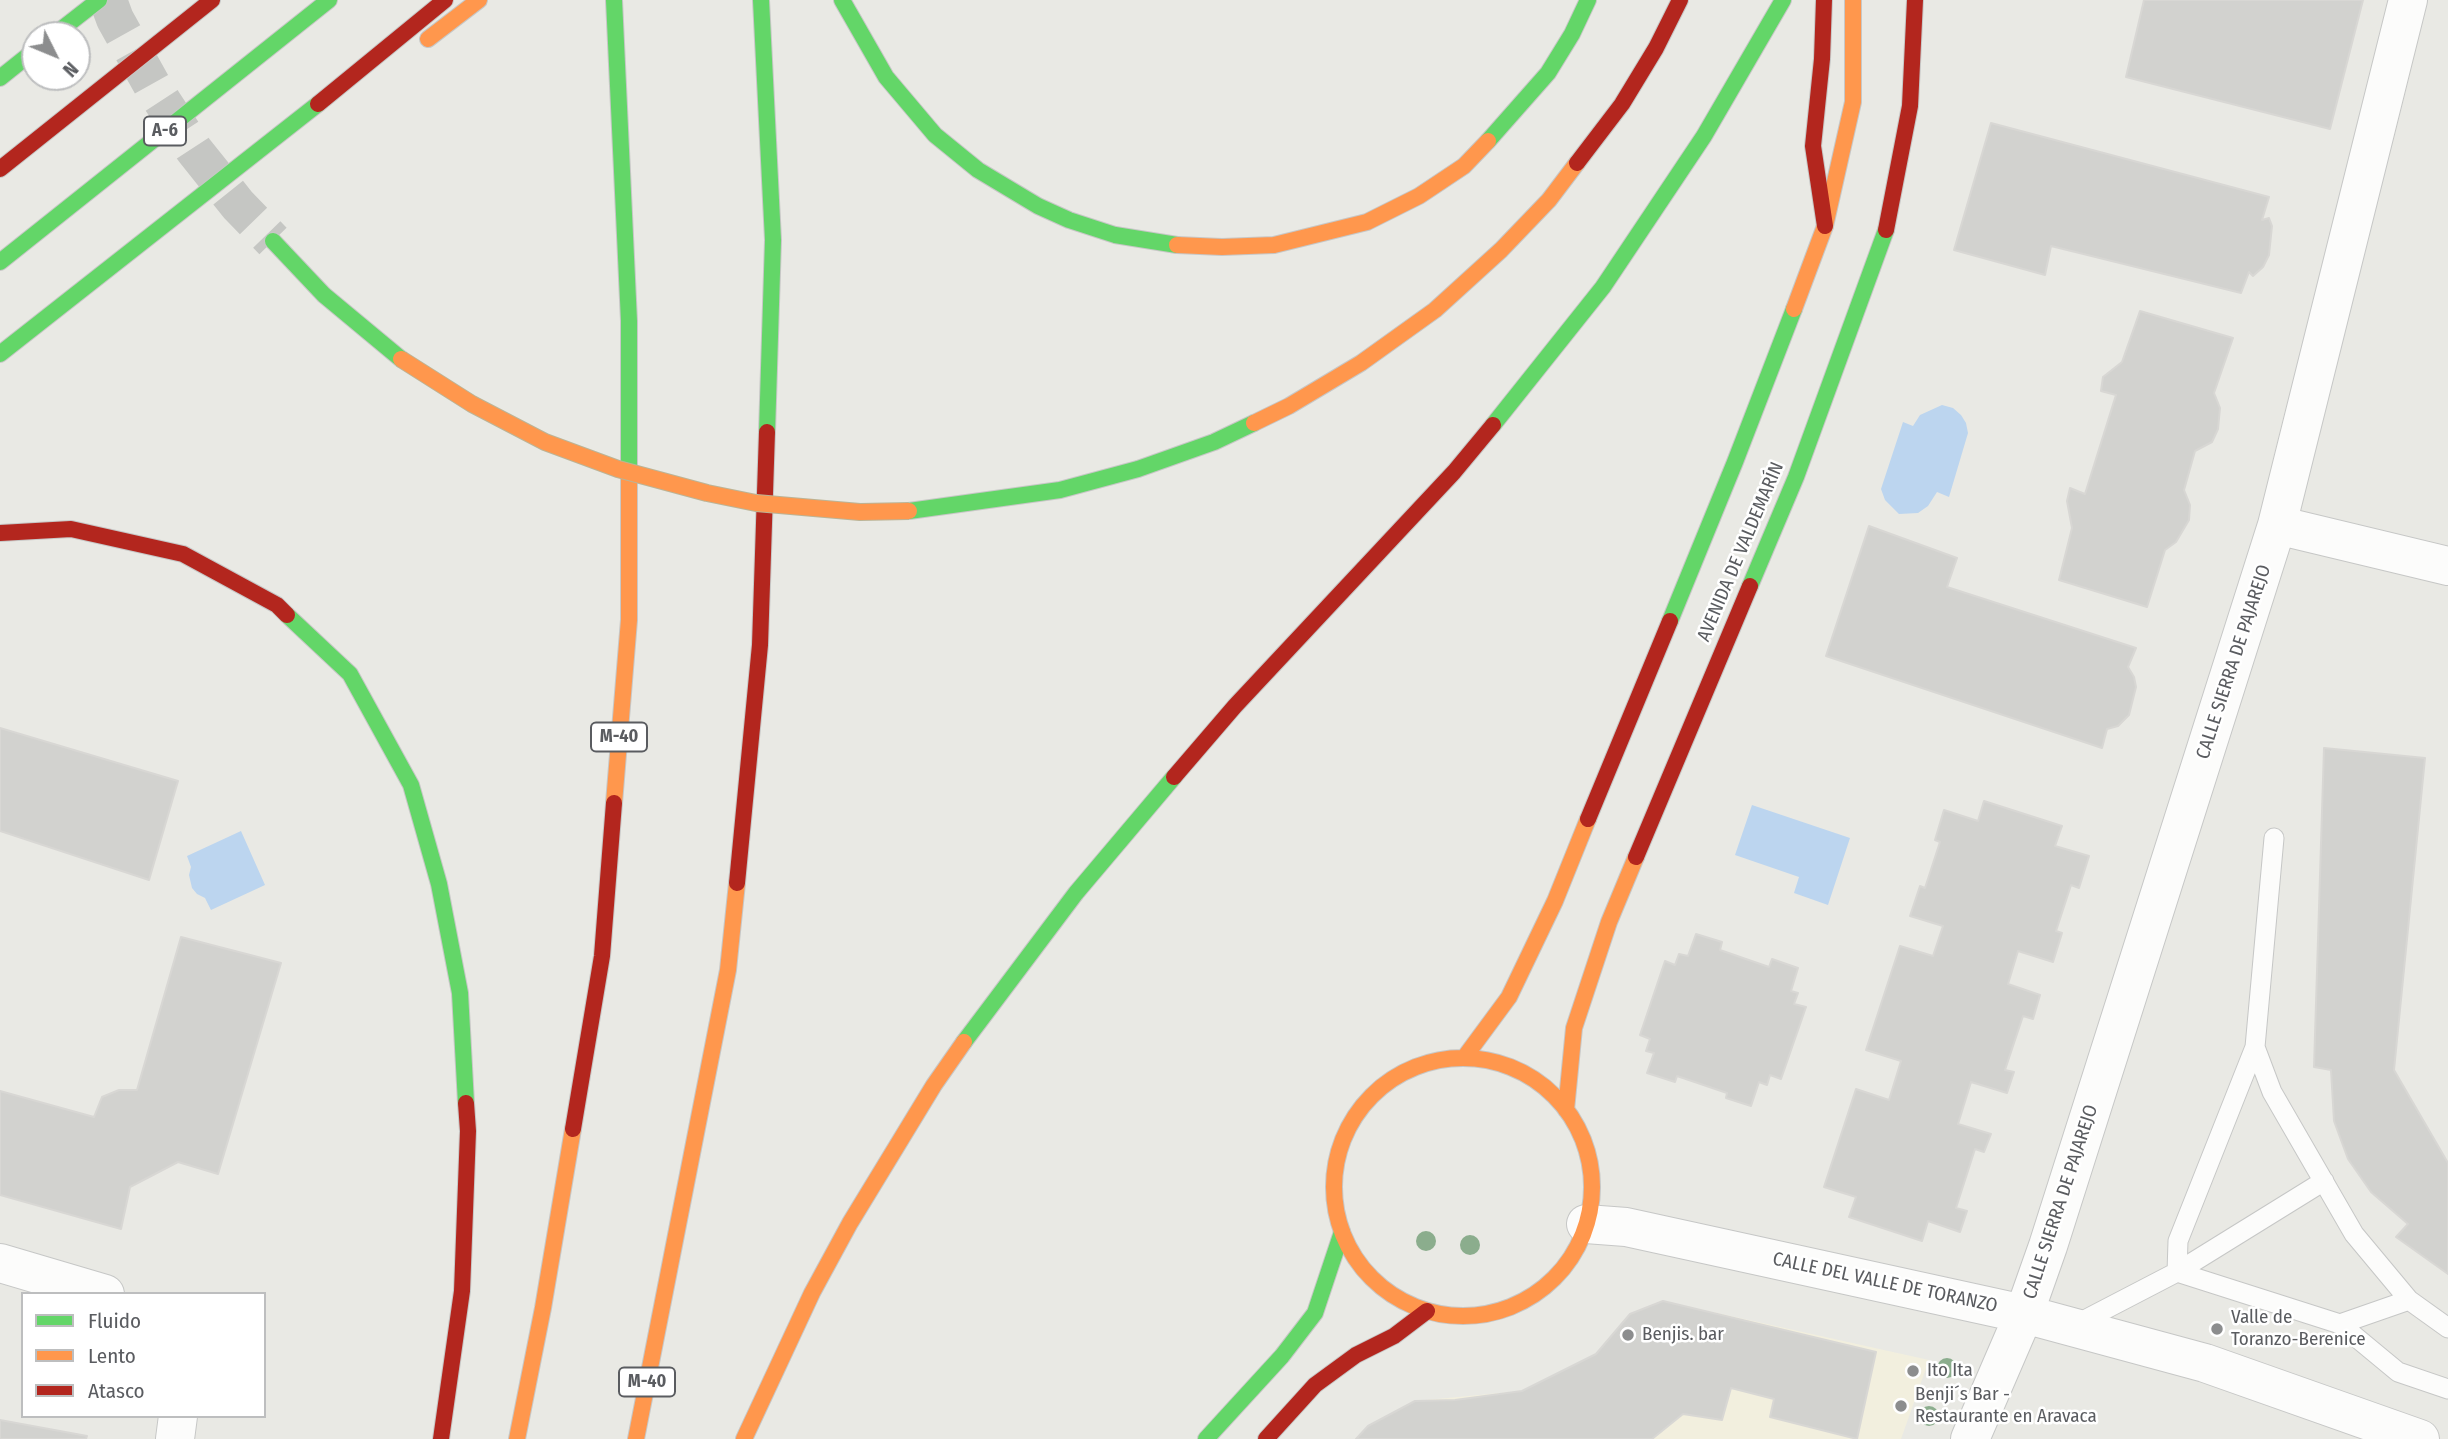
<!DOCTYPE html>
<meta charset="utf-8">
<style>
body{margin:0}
#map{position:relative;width:2448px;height:1439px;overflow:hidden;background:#e9e9e4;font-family:"Fira Sans Condensed",sans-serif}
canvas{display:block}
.legend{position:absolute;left:21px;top:1292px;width:245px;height:126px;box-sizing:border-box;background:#fff;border:2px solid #bdbebf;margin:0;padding:9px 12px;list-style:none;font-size:21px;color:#5a5c60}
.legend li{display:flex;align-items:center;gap:14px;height:35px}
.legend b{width:35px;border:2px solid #bdbebf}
.north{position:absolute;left:21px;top:21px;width:70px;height:70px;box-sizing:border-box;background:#fff;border:2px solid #bdbebf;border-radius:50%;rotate:133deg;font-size:19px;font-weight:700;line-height:28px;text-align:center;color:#5a5c60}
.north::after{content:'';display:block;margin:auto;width:24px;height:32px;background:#8c8d8e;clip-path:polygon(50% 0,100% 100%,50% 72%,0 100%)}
</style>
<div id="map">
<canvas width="2448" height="1439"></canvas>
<ul class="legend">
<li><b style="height:9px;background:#63d668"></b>Fluido</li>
<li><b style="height:9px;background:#ff974d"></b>Lento</li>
<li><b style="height:9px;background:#b3261e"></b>Atasco</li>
</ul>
<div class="north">N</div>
</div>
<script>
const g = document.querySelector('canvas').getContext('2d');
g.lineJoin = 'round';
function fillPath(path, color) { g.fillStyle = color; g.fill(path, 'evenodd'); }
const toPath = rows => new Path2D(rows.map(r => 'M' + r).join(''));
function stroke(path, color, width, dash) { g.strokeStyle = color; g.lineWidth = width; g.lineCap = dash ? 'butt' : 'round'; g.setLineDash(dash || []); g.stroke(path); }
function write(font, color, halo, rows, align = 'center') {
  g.font = font + ' "Fira Sans Condensed",sans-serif'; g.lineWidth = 5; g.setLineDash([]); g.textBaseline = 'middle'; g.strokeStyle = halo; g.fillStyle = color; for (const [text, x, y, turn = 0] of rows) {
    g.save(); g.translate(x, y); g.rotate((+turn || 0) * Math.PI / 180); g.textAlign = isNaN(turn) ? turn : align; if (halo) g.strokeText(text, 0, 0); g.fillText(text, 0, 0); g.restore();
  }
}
fillPath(toPath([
 [1663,1301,1929,1360,1901,1439,1356,1439,1415,1401,1522,1391,1596,1354,1630,1314]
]), '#f2efde');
fillPath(toPath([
 [1942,405,1953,408,1961,415,1966,423,1968,433,1949,497,1937,492,1928,506,1918,513,1899,514,1885,500,1881,489,1903,422,1913,426,1920,415],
 [1752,805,1850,838,1828,905,1794,893,1799,877,1735,855],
 [241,831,265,885,211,910,205,898,197,894,192,888,189,875,191,867,187,856]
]), '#bcd5ef');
const building = toPath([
 [2144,0,2363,0,2330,129,2126,77,2144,0],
 [1991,123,2269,197,2262,220,2269,218,2272,226,2269,255,2263,267,2253,276,2249,272,2241,293,2051,246,2045,275,1954,250,1991,123],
 [2140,311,2233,338,2214,393,2220,408,2218,429,2212,442,2195,451,2184,490,2190,505,2189,520,2176,542,2165,550,2147,607,2059,580,2072,528,2067,501,2070,488,2085,494,2116,395,2101,391,2103,377,2122,362,2140,311],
 [1869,526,1957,558,1947,587,2136,648,2128,667,2134,677,2136,687,2129,715,2118,726,2107,729,2102,748,1826,656,1869,526],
 [0,728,178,781,149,880,0,831,0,728],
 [2324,748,2425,758,2394,1070,2448,1163,2448,1274,2396,1237,2408,1224,2371,1192,2348,1159,2334,1121,2331,1070,2314,1067,2324,748],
 [1984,801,2062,826,2055,846,2089,856,2079,888,2071,885,2056,931,2062,933,2053,962,2018,951,2008,984,2040,995,2033,1019,2023,1016,2005,1070,2014,1072,2007,1093,1971,1082,1958,1124,1991,1134,1984,1152,1975,1149,1956,1208,1967,1211,1960,1232,1928,1221,1922,1241,1849,1217,1856,1197,1824,1187,1856,1089,1889,1100,1901,1061,1866,1050,1900,946,1933,956,1943,926,1910,916,1920,886,1925,888,1940,842,1935,840,1944,810,1978,821,1984,801],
 [1696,934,1722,942,1720,950,1769,967,1772,959,1798,968,1791,991,1798,993,1794,1004,1806,1007,1781,1079,1770,1075,1767,1085,1759,1082,1751,1106,1726,1098,1727,1093,1677,1076,1675,1082,1647,1073,1654,1053,1646,1051,1650,1039,1640,1035,1665,961,1675,965,1679,954,1688,956,1696,934],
 [181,937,281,963,218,1174,178,1162,130,1187,121,1229,0,1195,0,1091,94,1117,102,1097,119,1090,137,1090,181,937],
 [1663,1301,1876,1352,1857,1439,1770,1417,1774,1399,1731,1388,1722,1420,1683,1414,1652,1439,1356,1439,1368,1426,1415,1401,1455,1400,1522,1391,1596,1354,1630,1314,1663,1301],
 [0,1420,87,1436,86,1439,0,1439,0,1420]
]);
fillPath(building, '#d2d2cf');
stroke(building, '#d8d7d4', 2);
stroke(toPath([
 [108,0,115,19,153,87,194,150,238,205,273,241]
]), '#c5c6c3', 38, [38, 19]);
const lane = toPath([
 [2274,838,2255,1047,2272,1092,2354,1234,2409,1300],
 [2255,1047,2178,1241,2177,1272,2324,1181],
 [2340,1324,2409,1300,2448,1328],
 [2075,1325,2177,1272,2340,1324,2398,1372,2448,1389]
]);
const street = toPath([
 [2277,525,2448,566],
 [1586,1224,1626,1227,2024,1314,2205,1363,2420,1439],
 [0,1263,105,1294],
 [175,1439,178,1416],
 [1970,1439,2024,1314,2048,1246,2277,525,2408,0]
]);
const fast = toPath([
 [614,0,629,321,629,478],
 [761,0,773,240,767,432],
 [842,0,886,77,935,135,978,170,1038,206,1069,220,1115,235,1177,245],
 [54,35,99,0],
 [0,78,35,50],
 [1488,141,1548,73,1572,34,1588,0],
 [273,241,324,295,401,359],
 [0,262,329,0],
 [0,354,318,104],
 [1493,425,1603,287,1704,136,1783,0],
 [909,511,1060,490,1138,469,1214,442,1254,423],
 [1750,586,1796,477,1886,230],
 [287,615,350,674,411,785,439,884,460,993,466,1103],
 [1670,621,1735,462,1794,309],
 [964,1042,1076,893,1174,777],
 [1206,1439,1282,1356,1315,1313,1342,1232]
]);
const slow = toPath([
 [428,39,479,0],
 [1177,245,1222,247,1274,245,1367,222,1419,196,1464,166,1488,141],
 [1794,309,1825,226,1853,102,1853,0],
 [1254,423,1289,406,1361,363,1435,310,1501,250,1549,200,1577,163],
 [614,803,629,620,629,478],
 [1464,1058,1509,997,1555,901,1588,819],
 '1334 1187a129 129 0 1 1 258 0a129 129 0 1 1-258 0Z',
 [1566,1110,1574,1028,1609,922,1636,857],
 [517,1439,543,1308,573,1129],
 [636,1439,728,970,737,883],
 [744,1439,812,1293,850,1223,934,1085,964,1042]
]);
const jam = toPath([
 [1824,0,1822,59,1813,146,1825,226],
 [318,104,445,0],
 [1577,163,1622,104,1656,48,1680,0],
 [0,169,212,0],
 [1886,230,1910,106,1915,0],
 [0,533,71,529,183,554,277,605,287,615],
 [1174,777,1235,706,1454,472,1493,425],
 [1588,819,1670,621],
 [1636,857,1750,586],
 [737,883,760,645,767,432],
 [573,1129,602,956,614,803],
 [441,1439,462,1291,468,1131,466,1103],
 [1266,1439,1315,1385,1356,1355,1394,1336,1427,1311]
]);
stroke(lane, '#c6c7c6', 21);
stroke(street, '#c6c7c6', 40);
stroke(fast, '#c7c7c6', 18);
stroke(slow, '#c7c7c6', 18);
stroke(jam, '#c7c7c6', 18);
stroke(lane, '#fcfcfb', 19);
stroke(street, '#fcfcfb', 38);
stroke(fast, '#63d668', 16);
stroke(slow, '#ff974d', 16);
stroke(jam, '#b3261e', 16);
const slowBridge = toPath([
 [401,359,472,404,545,442,618,469,707,493,756,503,860,512,909,511]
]);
stroke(slowBridge, '#bcb496', 18, []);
stroke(slowBridge, '#ff974d', 16);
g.fillStyle = '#8bad8d';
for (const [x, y] of [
 [1426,1241],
 [1470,1245],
 [1947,1368],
 [1929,1416]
]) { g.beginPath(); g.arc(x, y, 10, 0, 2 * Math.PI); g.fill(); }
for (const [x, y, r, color] of [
 [2217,1329,7,"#8c8d8e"],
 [1628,1335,7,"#8c8d8e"],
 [1913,1371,7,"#8c8d8e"],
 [1901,1406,7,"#8c8d8e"]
]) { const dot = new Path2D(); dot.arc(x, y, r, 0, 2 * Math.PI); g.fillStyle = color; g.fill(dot); stroke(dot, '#fff', 2.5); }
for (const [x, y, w] of [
 [165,131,42],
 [619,737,56],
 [647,1382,56]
]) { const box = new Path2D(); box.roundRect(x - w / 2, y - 14.5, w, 29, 5); g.fillStyle = '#fff'; g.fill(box); stroke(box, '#5a5c60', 2); }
write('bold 18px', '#5a5c60', null, [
 ["A-6",165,131],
 ["M-40",619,737],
 ["M-40",647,1382]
]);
write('19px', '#5a5c60', '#fff', [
 ["AVENIDA DE VALDEMARÍN",1741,552,-67],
 ["CALLE SIERRA DE PAJAREJO",2234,662,-72],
 ["CALLE SIERRA DE PAJAREJO",2061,1202,-72],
 ["CALLE DEL VALLE DE TORANZO",1885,1283,12]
]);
write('19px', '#5a5c60', '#fff', [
 ["Valle de",2231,1318],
 ["Toranzo-Berenice",2231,1340],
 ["Benjis. bar",1642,1335],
 ["Ito Ita",1927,1371],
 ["Benji´s Bar -",1915,1395],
 ["Restaurante en Aravaca",1915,1417]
], 'left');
</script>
